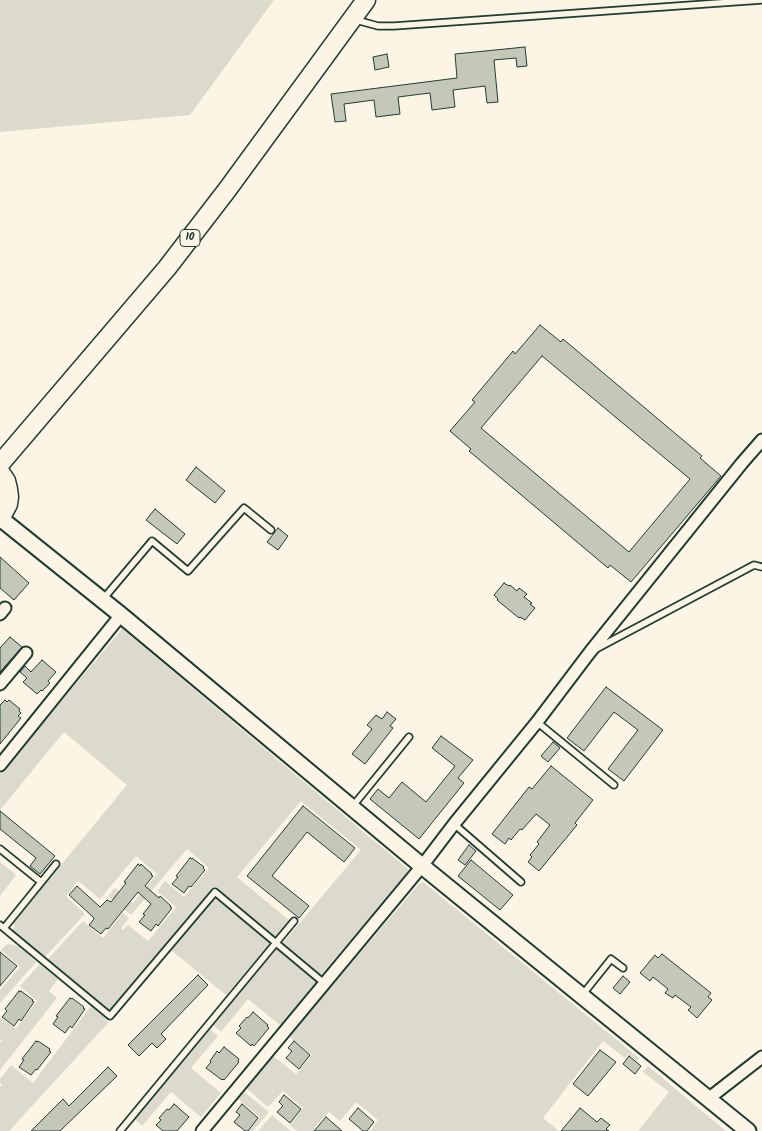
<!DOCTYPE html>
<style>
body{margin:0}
canvas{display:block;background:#fcf5e5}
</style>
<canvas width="762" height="1131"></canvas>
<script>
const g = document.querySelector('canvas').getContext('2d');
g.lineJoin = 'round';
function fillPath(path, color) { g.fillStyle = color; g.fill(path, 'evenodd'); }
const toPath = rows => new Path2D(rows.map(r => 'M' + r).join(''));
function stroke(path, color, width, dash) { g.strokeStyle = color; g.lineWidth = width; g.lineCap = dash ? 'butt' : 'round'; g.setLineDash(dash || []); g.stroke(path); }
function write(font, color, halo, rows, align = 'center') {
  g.font = font + ' Kalam,sans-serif'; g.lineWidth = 5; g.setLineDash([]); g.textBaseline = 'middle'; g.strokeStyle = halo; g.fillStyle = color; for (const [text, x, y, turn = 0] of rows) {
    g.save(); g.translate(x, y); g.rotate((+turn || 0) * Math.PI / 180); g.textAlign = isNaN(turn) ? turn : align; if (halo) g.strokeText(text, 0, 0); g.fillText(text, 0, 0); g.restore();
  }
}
fillPath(toPath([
 [0,0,274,0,190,115,0,132],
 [122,629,409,870,320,976,282,944,361,850,301,801,237,877,290,921,276,938,214,887,109,1012,47,960,83,921,103,938,123,913,129,918,121,928,123,930,128,925,148,941,176,907,157,891,165,881,184,897,209,868,187,849,131,915,108,896,115,888,133,903,157,874,136,856,100,899,78,881,66,896,85,914,44,958,12,931,15,926,13,923,127,785,64,732,0,810,0,774],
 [0,862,16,875,0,896],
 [423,882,639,1058,637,1061,628,1054,625,1058,603,1041,543,1118,559,1131,370,1131,378,1120,356,1102,340,1121,329,1112,314,1128,317,1131,297,1131,290,1125,303,1108,283,1091,268,1107,246,1088,273,1056,296,1074,312,1055,289,1036,419,884],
 [216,896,271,942,226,995,171,950],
 [10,944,20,947,36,962,0,1003,0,990,20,967,1,950,6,945],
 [277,948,318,982,281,1026,248,999,221,1032,213,1025],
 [40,964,58,979,49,991,57,998,0,1070,0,1043,2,1040,0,1039,0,1017,16,1029,37,1001,20,986],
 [91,1006,109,1022,9,1131,0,1131,0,1087,2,1085,0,1083,0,1079,11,1065,33,1083],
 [210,1029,218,1036,191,1068,221,1093,201,1117,171,1092,142,1126,135,1119],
 [648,1066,726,1131,638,1131,669,1092,643,1072],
 [243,1091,269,1112,253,1131,249,1131,260,1117,237,1098],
 [272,1115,291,1131,258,1131]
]), '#dcdacc');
const building = toPath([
 [525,47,527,66,517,67,516,58,494,60,498,102,487,103,485,86,453,90,455,107,432,110,430,93,398,97,400,114,376,117,374,100,344,104,346,121,335,122,331,94,457,78,455,54,525,47],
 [387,54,389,67,375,70,373,57,387,54],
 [540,325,561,342,563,339,702,456,700,458,721,476,631,582,610,565,608,568,469,451,471,449,450,431,475,402,472,400,513,351,515,354,540,325],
 [542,356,690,479,629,552,481,428,542,356],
 [196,467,225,491,215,503,186,480,196,467],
 [155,509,185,534,177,544,146,520,155,509],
 [278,528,288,536,278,550,267,542,278,528],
 [0,557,29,583,14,600,0,588,0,557],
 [504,583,509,586,510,585,517,591,519,588,527,594,524,597,532,603,530,604,535,608,525,620,520,617,519,618,497,600,498,599,494,595,504,583],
 [10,637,22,647,0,672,0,648,10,637],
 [42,660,56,672,48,681,50,683,42,691,41,690,37,694,23,682,27,678,20,672,25,666,31,672,42,660],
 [606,687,663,730,624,781,608,769,638,730,614,712,584,751,567,738,606,687],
 [5,700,7,702,9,700,20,709,19,711,21,713,18,716,21,718,0,744,0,705,5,700],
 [387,712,396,719,390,726,393,728,365,764,352,754,372,729,367,725,376,715,382,719,387,712],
 [441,736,473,760,458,778,464,783,419,839,370,799,378,789,389,798,402,782,426,802,455,766,432,748,441,736],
 [553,742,560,748,548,762,541,756,553,742],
 [551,766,593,800,575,823,577,825,539,871,528,862,532,857,530,855,539,844,537,842,550,825,536,814,522,830,520,829,511,840,509,838,505,844,492,834,529,787,532,789,551,766],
 [303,806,355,848,344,862,307,832,272,876,309,906,299,918,247,876,303,806],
 [0,811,55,856,40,874,30,866,36,858,0,829,0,811],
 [469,845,476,851,465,865,458,860,469,845],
 [190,858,192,859,192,858,204,867,203,868,205,870,191,887,189,886,184,893,172,884,178,877,176,876,190,858],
 [471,860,513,895,500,910,458,876,471,860],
 [138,864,140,866,141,864,152,874,151,875,153,876,145,886,159,898,160,896,171,906,170,907,172,908,158,926,156,924,151,931,139,922,145,915,143,914,151,904,138,892,108,929,106,928,101,934,89,925,94,919,93,917,69,895,77,886,100,907,107,900,111,902,126,883,124,882,138,864],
 [0,952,17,966,0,986,0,952],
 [662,954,711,993,708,997,712,1000,697,1018,688,1010,691,1007,675,995,673,998,665,993,668,989,653,977,650,981,640,973,655,955,658,958,662,954],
 [198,975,208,985,161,1034,166,1039,157,1048,152,1043,139,1056,128,1045,198,975],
 [623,976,630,982,620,994,613,988,623,976],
 [19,991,21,992,21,991,33,1000,32,1001,34,1002,21,1021,19,1019,14,1026,2,1017,7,1011,5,1009,19,991],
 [70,998,72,999,72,998,84,1007,83,1008,85,1009,72,1028,70,1026,65,1033,53,1024,58,1017,56,1016,70,998],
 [253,1012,268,1025,267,1026,269,1028,254,1046,252,1044,251,1046,236,1033,241,1028,239,1026,247,1017,248,1018,253,1012],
 [36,1041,37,1042,38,1041,50,1049,49,1051,51,1052,37,1070,36,1069,31,1075,19,1067,24,1060,22,1059,36,1041],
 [294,1041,310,1055,299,1069,286,1058,292,1051,288,1048,294,1041],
 [224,1047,239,1059,238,1061,239,1062,224,1080,223,1079,222,1080,206,1068,211,1062,210,1061,217,1051,219,1053,224,1047],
 [600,1050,616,1062,588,1096,573,1084,600,1050],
 [629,1056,641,1066,635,1074,623,1064,629,1056],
 [108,1067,117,1076,60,1131,31,1131,63,1099,69,1106,108,1067],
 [284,1095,301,1109,290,1123,277,1112,283,1106,279,1102,284,1095],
 [174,1104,189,1117,177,1131,163,1131,156,1125,161,1120,159,1118,167,1109,169,1110,174,1104],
 [242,1104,258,1118,248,1131,245,1131,234,1122,240,1115,236,1112,242,1104],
 [358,1108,374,1122,367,1131,363,1131,349,1119,358,1108],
 [580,1108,597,1122,601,1118,610,1125,606,1129,609,1131,561,1131,580,1108],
 [326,1117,342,1131,314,1131,326,1117]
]);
fillPath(building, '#c5c7b9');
stroke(building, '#1f3d34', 1);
const lane = toPath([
 [356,20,378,26,394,26,762,0],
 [104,598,152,541,188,571,244,508,271,530],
 [596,649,754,565,762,567],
 [537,722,614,785],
 [352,807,409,737],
 [454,824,521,882],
 [0,849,41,882],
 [0,925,110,1016,215,892,324,983],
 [4,928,56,864],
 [583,994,611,959,623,968],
 [120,1131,294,921]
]);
const street = toPath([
 [0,614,5,608],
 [0,684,26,653],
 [0,765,121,615],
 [708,1099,762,1057],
 [202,1131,422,866,454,824,537,722,590,652,742,463,762,440]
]);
const secondary = toPath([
 [0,518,121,615,422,866,748,1131]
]);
const primary = toPath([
 [0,464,167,268,227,190,366,0],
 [0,472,6,481,8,489,9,497,8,504,0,519]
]);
stroke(lane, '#1f3d34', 9);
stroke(street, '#1f3d34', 15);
stroke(secondary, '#1f3d34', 19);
stroke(primary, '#1f3d34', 21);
stroke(lane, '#fcf5e5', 5.5);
stroke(street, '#fcf5e5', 11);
stroke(secondary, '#fcf5e5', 15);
stroke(primary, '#fcf5e5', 18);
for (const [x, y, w] of [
 [190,238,20]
]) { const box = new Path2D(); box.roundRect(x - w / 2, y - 8.5, w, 17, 4); g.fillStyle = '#fcf5e5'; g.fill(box); stroke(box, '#1f3d34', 1); }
write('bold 11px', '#1f3d34', null, [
 ["10",190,238]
]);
</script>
